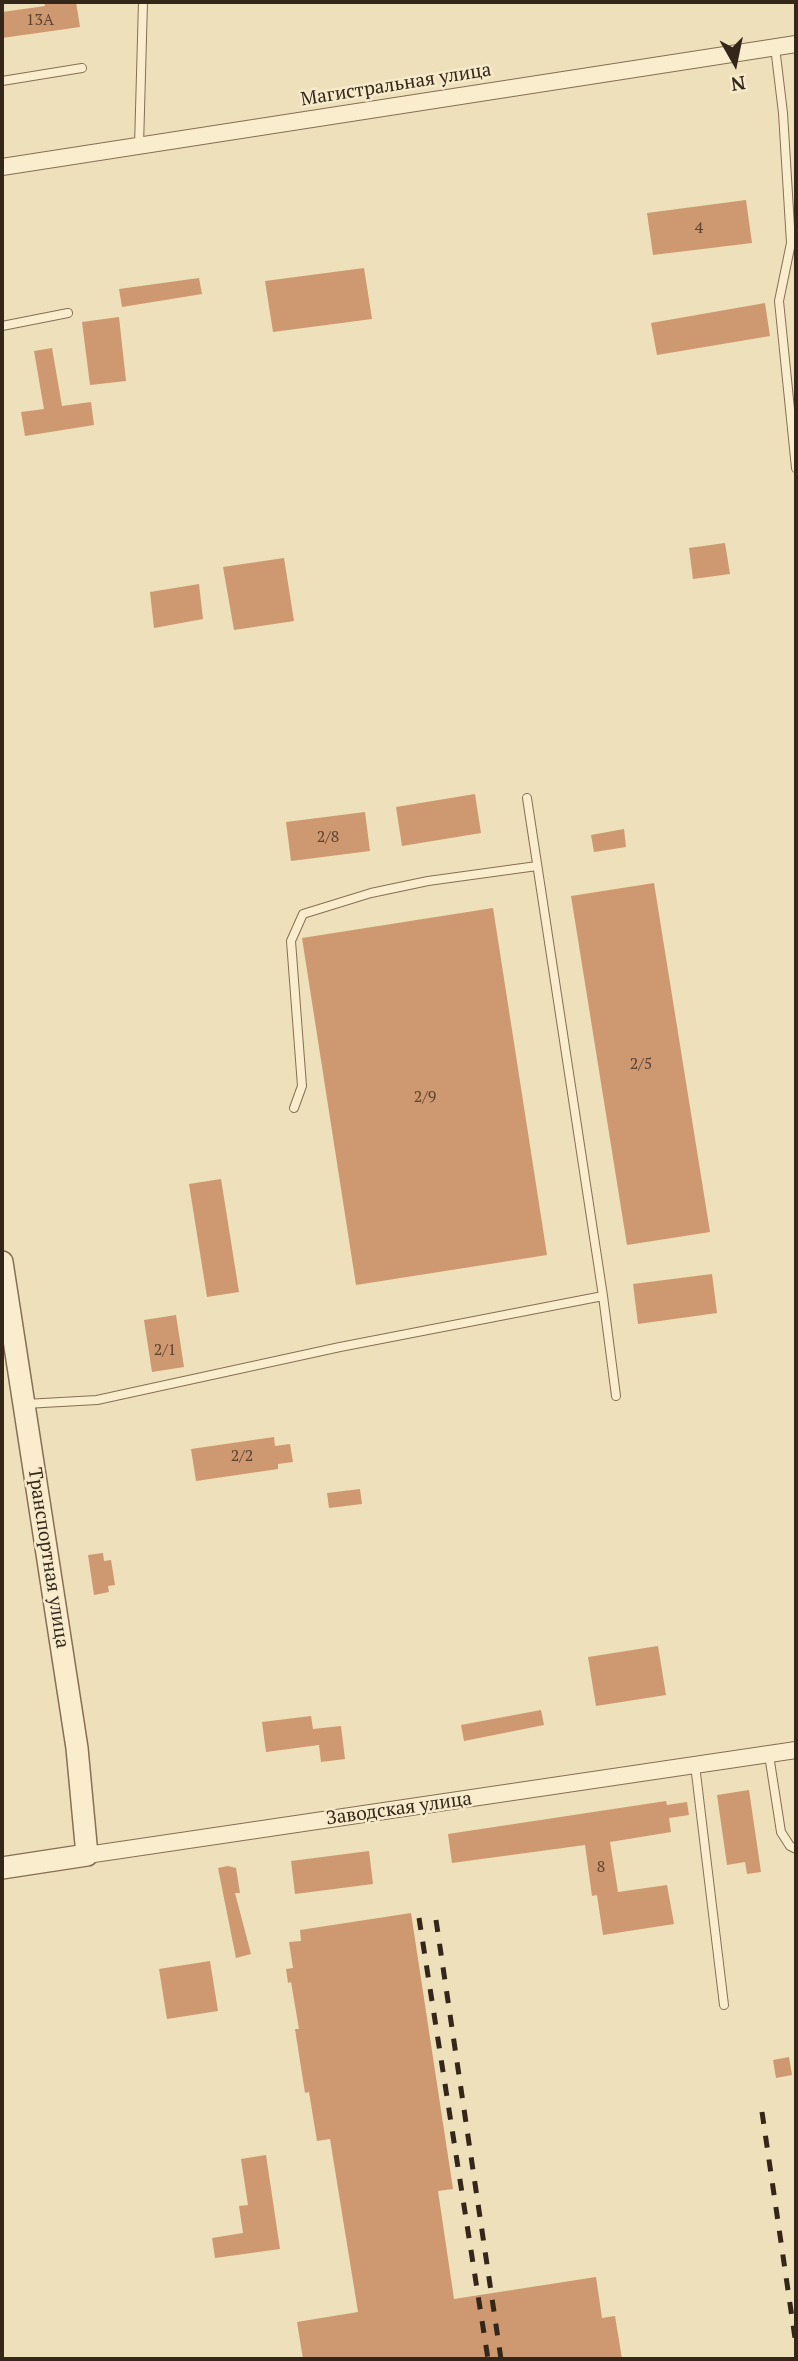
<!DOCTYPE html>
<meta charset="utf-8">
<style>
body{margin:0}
#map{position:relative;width:798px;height:2361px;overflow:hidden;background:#eee0bb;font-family:"PT Serif",serif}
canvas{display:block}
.frame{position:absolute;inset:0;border:4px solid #34271a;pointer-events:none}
.north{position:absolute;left:700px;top:28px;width:70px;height:70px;-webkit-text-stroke:5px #f6eacb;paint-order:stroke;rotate:171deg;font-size:19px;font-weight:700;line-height:28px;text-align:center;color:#34271a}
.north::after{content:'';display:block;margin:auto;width:24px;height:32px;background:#34271a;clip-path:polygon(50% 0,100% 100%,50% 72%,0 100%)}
</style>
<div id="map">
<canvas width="798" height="2361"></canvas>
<div class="frame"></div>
<div class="north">N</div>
</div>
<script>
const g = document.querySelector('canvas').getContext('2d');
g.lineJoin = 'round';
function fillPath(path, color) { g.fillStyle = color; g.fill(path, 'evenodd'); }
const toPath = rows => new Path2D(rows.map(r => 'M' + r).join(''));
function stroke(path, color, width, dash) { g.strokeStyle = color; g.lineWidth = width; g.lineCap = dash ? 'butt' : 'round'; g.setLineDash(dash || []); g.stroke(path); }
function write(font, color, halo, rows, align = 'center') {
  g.font = font + ' "PT Serif",serif'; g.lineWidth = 5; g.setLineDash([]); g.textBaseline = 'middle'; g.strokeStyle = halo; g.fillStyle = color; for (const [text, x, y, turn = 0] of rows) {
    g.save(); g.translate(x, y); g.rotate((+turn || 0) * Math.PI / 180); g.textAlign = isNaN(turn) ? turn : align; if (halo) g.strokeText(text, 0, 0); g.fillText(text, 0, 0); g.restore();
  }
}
fillPath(toPath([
 [44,2,76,2,80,27,2,38,2,12,45,6],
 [746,200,752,243,653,255,647,213],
 [364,268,372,319,273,332,265,281],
 [199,278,202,294,122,307,119,289],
 [765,303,770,336,657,355,651,323],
 [119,317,126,381,90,385,82,322],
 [52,348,62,406,91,402,94,425,25,436,21,412,44,409,34,351],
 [725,543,730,574,693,579,689,548],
 [284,558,294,621,234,630,223,567],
 [199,584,203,619,154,628,150,592],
 [475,794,481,833,402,846,396,807],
 [365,812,370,851,291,861,286,822],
 [624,829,626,847,594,852,591,835],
 [654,883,710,1232,627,1245,571,896],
 [493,908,547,1255,356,1285,302,938],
 [221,1179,239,1292,207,1297,189,1184],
 [712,1274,717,1313,638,1324,633,1284],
 [176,1315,184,1367,152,1372,144,1320],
 [274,1437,275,1446,290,1444,293,1462,278,1464,278,1469,196,1481,191,1449],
 [360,1489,362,1504,329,1508,327,1493],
 [103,1553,104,1561,111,1560,115,1585,108,1586,109,1592,94,1595,88,1555],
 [658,1646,666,1695,596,1706,588,1657],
 [541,1710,544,1725,464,1741,461,1725],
 [311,1716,313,1729,341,1726,345,1759,321,1762,319,1745,266,1752,262,1722],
 [749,1790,761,1872,747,1874,745,1862,727,1865,717,1795],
 [666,1801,667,1805,687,1802,689,1815,669,1818,671,1832,610,1842,618,1892,667,1885,674,1924,603,1935,597,1895,592,1896,585,1845,452,1863,448,1834],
 [369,1851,373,1884,295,1894,291,1861],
 [228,1866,236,1868,240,1893,235,1893,251,1954,236,1958,218,1868],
 [411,1913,453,2189,438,2191,454,2299,596,2277,602,2318,615,2316,622,2359,303,2359,297,2322,358,2312,330,2139,317,2141,309,2092,305,2093,295,2029,299,2029,291,1982,288,1983,286,1969,293,1968,289,1942,301,1941,300,1930],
 [210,1961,218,2011,167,2019,159,1969],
 [789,2057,792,2075,776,2078,773,2060],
 [266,2155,280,2249,215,2258,212,2238,243,2233,239,2206,248,2205,241,2159]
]), '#ce9870');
const service = toPath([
 [775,47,783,113,791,243,779,301,796,468],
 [2,81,82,68],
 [139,146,143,2],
 [2,326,68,313],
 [527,798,603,1296],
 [294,1108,302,1086,291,941,303,914,371,893,428,881,537,866],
 [25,1404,97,1400,340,1347,603,1296,616,1396],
 [769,1755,781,1832,790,1846,796,1849],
 [695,1765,724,2005]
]);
const minor = toPath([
 [2,167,796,44],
 [87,1855,796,1750]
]);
const tertiary = toPath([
 [2,1262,77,1748,87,1855,2,1868]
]);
stroke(service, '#866f55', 10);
stroke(minor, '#866f55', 18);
stroke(tertiary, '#866f55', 24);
stroke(service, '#f9edce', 8);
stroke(minor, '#f9edce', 16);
stroke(tertiary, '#f9edce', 21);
stroke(toPath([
 [419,1918,488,2359],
 [436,1920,501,2359],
 [762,2112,796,2345]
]), '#34271a', 5, [12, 12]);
write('16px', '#5a4330', null, [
 ["13А",40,20],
 ["4",699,228],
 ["2/8",328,837],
 ["2/5",641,1064],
 ["2/9",425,1097],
 ["2/1",165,1350],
 ["2/2",242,1456],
 ["8",601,1867]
]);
write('19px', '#34271a', '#f6eacb', [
 ["Магистральная улица",396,85,-9],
 ["Транспортная улица",48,1558,81],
 ["Заводская улица",399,1809,-8]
]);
</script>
